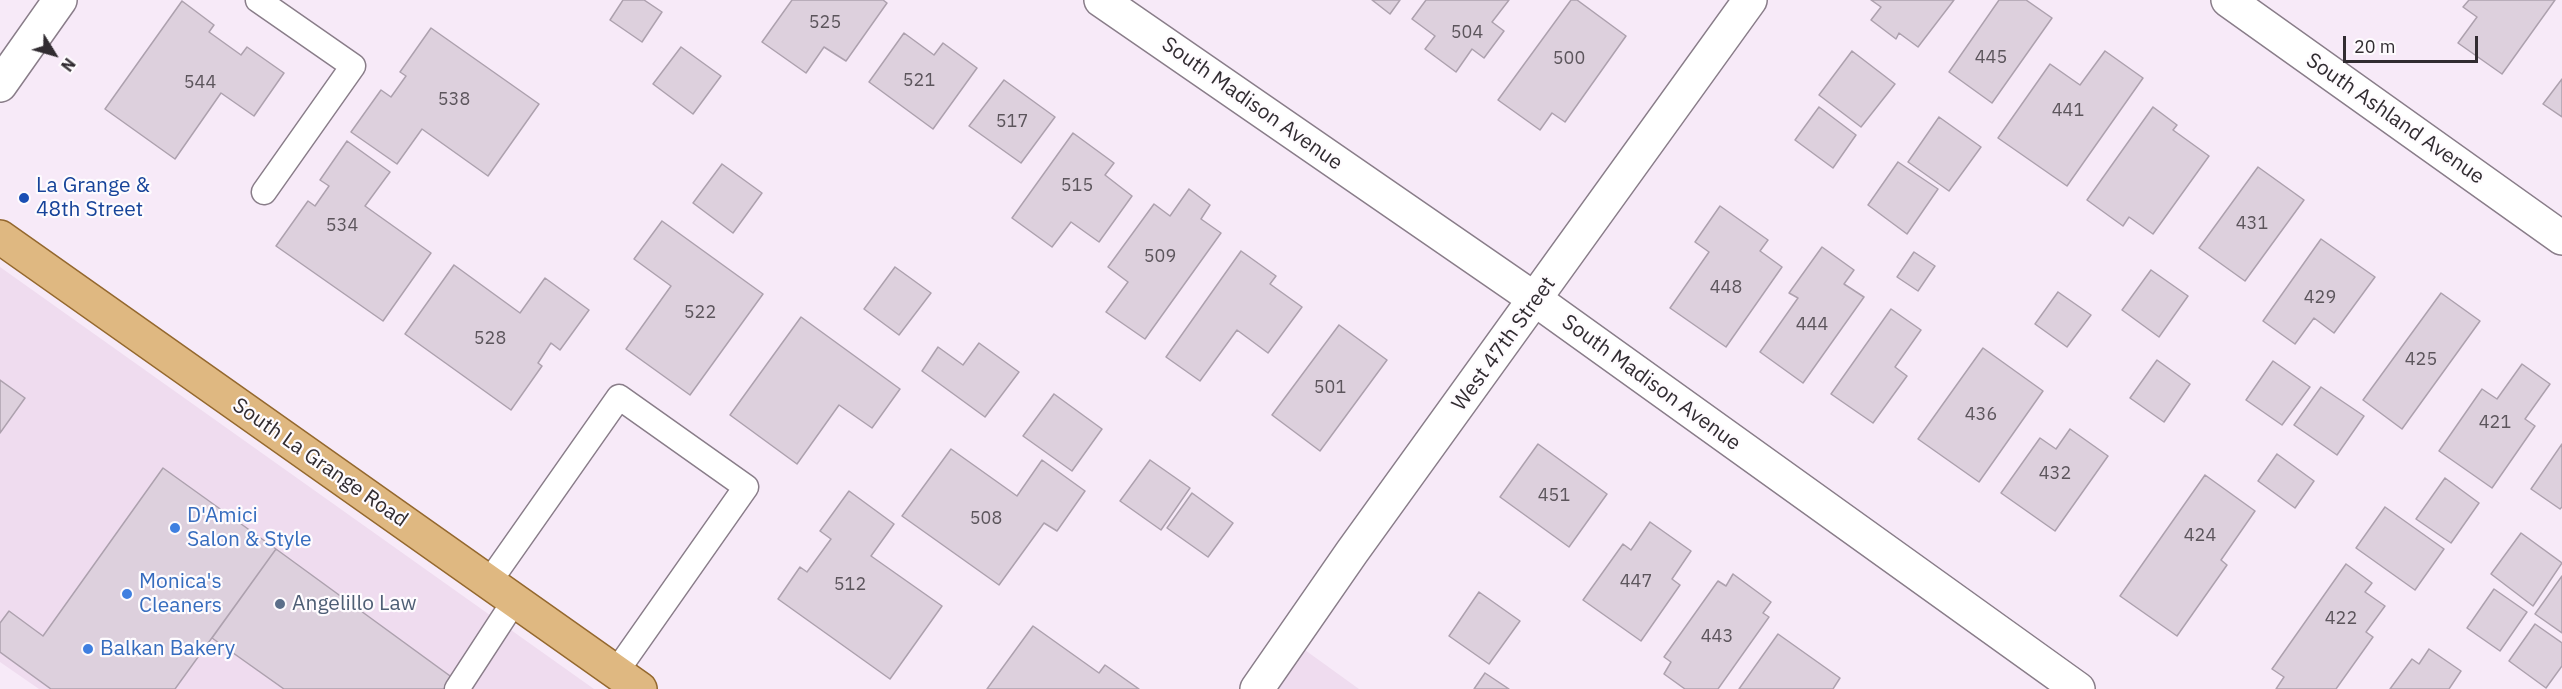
<!DOCTYPE html>
<style>
body{margin:0}
#map{position:relative;width:2562px;height:689px;overflow:hidden;background:#f7eaf8;font-family:"IBM Plex Sans",sans-serif}
canvas{display:block}
.north{position:absolute;left:24px;top:24px;width:60px;height:60px;-webkit-text-stroke:4px #fefbfe;paint-order:stroke;rotate:127deg;font-size:16px;font-weight:700;line-height:24px;text-align:center;color:#312c31}
.north::after{content:'';display:block;margin:auto;width:21px;height:27px;background:#312c31;clip-path:polygon(50% 0,100% 100%,50% 72%,0 100%)}
.scale{position:absolute;left:2343px;top:36px;width:135px;height:27px;box-sizing:border-box;border:3px solid #312c31;border-top:0;padding-left:8px;font-size:18px;line-height:21px;white-space:nowrap;color:#312c31;-webkit-text-stroke:4px #fefbfe;paint-order:stroke}
</style>
<div id="map">
<canvas width="2562" height="689"></canvas>
<div class="north">N</div>
<div class="scale">20 m</div>
</div>
<script>
const g = document.querySelector('canvas').getContext('2d');
g.lineJoin = 'round';
function fillPath(path, color) { g.fillStyle = color; g.fill(path, 'evenodd'); }
const toPath = rows => new Path2D(rows.map(r => 'M' + r).join(''));
function stroke(path, color, width, dash) { g.strokeStyle = color; g.lineWidth = width; g.lineCap = dash ? 'butt' : 'round'; g.setLineDash(dash || []); g.stroke(path); }
function write(font, color, halo, rows, align = 'center') {
  g.font = font + ' "IBM Plex Sans",sans-serif'; g.lineWidth = 4.5; g.setLineDash([]); g.textBaseline = 'middle'; g.strokeStyle = halo; g.fillStyle = color; for (const [text, x, y, turn = 0] of rows) {
    g.save(); g.translate(x, y); g.rotate((+turn || 0) * Math.PI / 180); g.textAlign = isNaN(turn) ? turn : align; if (halo) g.strokeText(text, 0, 0); g.fillText(text, 0, 0); g.restore();
  }
}
fillPath(toPath([
 [0,267,594,689,39,689,0,662],
 [1298,645,1359,689,1268,689]
]), '#efdcef');
const building = toPath([
 [623,0,644,0,662,12,642,42,610,20,623,0],
 [792,0,883,0,887,3,846,61,824,47,806,73,762,42,792,0],
 [1372,0,1400,0,1390,14,1372,0],
 [1426,0,1509,0,1492,22,1504,31,1484,58,1472,49,1456,72,1425,49,1435,36,1412,19,1426,0],
 [1571,0,1577,0,1626,36,1565,122,1552,113,1540,130,1498,100,1571,0],
 [1871,0,1954,0,1918,47,1899,33,1896,39,1871,20,1881,7,1871,0],
 [1999,0,2026,0,2052,18,1992,103,1949,72,1999,0],
 [2469,0,2555,0,2502,74,2458,43,2477,17,2463,7,2469,0],
 [182,1,214,25,209,32,241,55,247,47,284,73,254,116,221,93,175,159,105,109,182,1],
 [431,28,539,104,488,176,422,129,397,164,351,132,381,90,391,97,406,76,400,72,431,28],
 [904,33,934,55,943,43,977,68,933,129,869,82,904,33],
 [681,47,721,76,693,114,653,84,681,47],
 [1852,51,1895,84,1861,127,1819,95,1852,51],
 [2105,51,2143,78,2067,186,1998,138,2050,64,2080,85,2105,51],
 [2562,79,2562,117,2543,104,2562,79],
 [1004,80,1055,117,1021,163,969,126,1004,80],
 [1819,107,1856,135,1833,168,1795,140,1819,107],
 [2153,107,2177,125,2173,130,2209,156,2153,234,2129,217,2123,226,2087,200,2153,107],
 [1939,117,1981,147,1949,191,1908,162,1939,117],
 [1073,133,1114,163,1105,175,1132,196,1099,242,1071,222,1052,247,1012,218,1073,133],
 [347,141,390,172,365,206,431,253,383,321,276,246,308,201,315,206,329,186,320,180,347,141],
 [1898,162,1938,189,1907,234,1868,205,1898,162],
 [722,164,762,193,733,233,693,203,722,164],
 [2258,167,2304,200,2245,281,2199,248,2258,167],
 [1189,189,1210,205,1201,219,1221,233,1145,339,1106,312,1128,282,1108,267,1154,204,1170,216,1189,189],
 [1720,206,1768,240,1760,251,1782,267,1726,347,1670,308,1709,252,1695,242,1720,206],
 [662,221,763,294,690,395,626,349,671,286,634,259,662,221],
 [2321,239,2375,277,2334,333,2314,318,2295,344,2263,321,2321,239],
 [1822,247,1854,270,1844,284,1864,297,1803,383,1760,352,1798,298,1789,293,1822,247],
 [1241,251,1276,276,1270,284,1302,307,1268,353,1237,330,1200,381,1166,357,1241,251],
 [1914,252,1935,266,1918,291,1897,277,1914,252],
 [454,265,520,313,545,278,589,310,560,350,551,343,538,363,542,366,511,410,405,334,454,265],
 [895,267,931,293,899,335,864,309,895,267],
 [2151,270,2188,296,2159,337,2122,310,2151,270],
 [2058,292,2091,315,2067,347,2035,324,2058,292],
 [2441,293,2480,321,2402,429,2363,400,2441,293],
 [1891,309,1921,330,1895,367,1907,376,1873,423,1831,394,1891,309],
 [801,317,900,389,872,428,839,405,797,464,730,415,801,317],
 [1339,325,1387,360,1320,451,1272,415,1339,325],
 [979,343,1019,372,985,417,922,371,938,347,963,365,979,343],
 [1983,348,2043,391,1979,482,1918,439,1983,348],
 [2157,360,2190,384,2164,422,2130,398,2157,360],
 [2273,361,2310,387,2282,425,2246,400,2273,361],
 [2522,364,2550,384,2525,419,2535,426,2492,488,2439,451,2482,389,2497,399,2522,364],
 [0,380,25,398,0,433,0,380],
 [2321,387,2364,416,2337,455,2294,425,2321,387],
 [1054,394,1102,429,1072,471,1023,436,1054,394],
 [2070,429,2108,456,2055,531,2001,493,2040,438,2056,449,2070,429],
 [1538,444,1607,494,1569,547,1500,497,1538,444],
 [2562,444,2562,507,2560,509,2531,489,2562,444],
 [951,449,1017,496,1042,460,1085,491,1057,531,1044,523,999,585,902,516,951,449],
 [2277,454,2314,481,2295,508,2258,481,2277,454],
 [1150,460,1190,488,1161,530,1120,501,1150,460],
 [163,468,276,549,175,689,51,689,0,652,0,623,9,611,43,636,163,468],
 [2205,475,2255,511,2221,560,2227,565,2177,636,2120,596,2205,475],
 [2445,478,2479,503,2451,543,2416,519,2445,478],
 [849,491,894,524,871,556,942,606,890,679,778,599,800,567,807,572,831,539,820,531,849,491],
 [1192,493,1233,523,1208,557,1167,528,1192,493],
 [2385,507,2444,549,2415,590,2356,548,2385,507],
 [1650,522,1691,551,1672,579,1680,585,1641,641,1583,600,1623,544,1631,550,1650,522],
 [2521,533,2562,563,2533,606,2491,574,2521,533],
 [276,549,468,689,284,689,212,638,276,549],
 [2346,564,2372,583,2365,592,2385,606,2366,632,2373,637,2336,689,2276,689,2284,677,2272,669,2346,564],
 [1733,574,1771,602,1763,613,1769,617,1718,689,1685,689,1664,674,1671,662,1664,657,1718,581,1726,586,1733,574],
 [2562,576,2562,633,2535,614,2562,576],
 [2494,589,2527,612,2500,651,2467,628,2494,589],
 [1479,592,1520,621,1489,664,1449,636,1479,592],
 [2535,624,2562,643,2562,666,2546,688,2509,661,2535,624],
 [1033,626,1099,673,1105,665,1139,689,987,689,1033,626],
 [1778,634,1840,678,1833,689,1739,689,1778,634],
 [2429,649,2461,671,2449,689,2390,689,2412,659,2419,664,2429,649],
 [1485,673,1509,689,1474,689,1485,673]
]);
fillPath(building, '#ddd0dd');
stroke(building, '#ada1ae', 1.5);
const lane = toPath([
 [258,0,353,66,264,192],
 [489,582,619,397,746,487,616,672],
 [457,689,515,600]
]);
const street = toPath([
 [1101,0,1536,300,2078,689],
 [2228,0,2562,238],
 [0,85,60,0]
]);
const secondary = toPath([
 [1257,689,1352,552,1750,0]
]);
const primary = toPath([
 [0,237,640,689]
]);
stroke(lane, '#897d89', 27);
stroke(street, '#897d89', 36);
stroke(secondary, '#897d89', 36);
stroke(primary, '#94682e', 36);
stroke(lane, '#fff', 24);
stroke(street, '#fff', 33);
stroke(secondary, '#fff', 33);
stroke(primary, '#dfb881', 33);
for (const [x, y, r, color] of [
 [24,198,6,"#1a4fb4"],
 [175,528,6,"#3f7fe0"],
 [127,594,6,"#3f7fe0"],
 [280,604,6,"#5c6f8a"],
 [88,649,6,"#3f7fe0"]
]) { const dot = new Path2D(); dot.arc(x, y, r, 0, 2 * Math.PI); g.fillStyle = color; g.fill(dot); stroke(dot, '#fefbfe', 2); }
write('18px', '#5c555c', null, [
 ["525",825,23],
 ["504",1467,33],
 ["445",1991,58],
 ["500",1569,59],
 ["521",919,81],
 ["544",200,83],
 ["538",454,100],
 ["441",2068,111],
 ["517",1012,122],
 ["515",1077,186],
 ["431",2252,224],
 ["534",342,226],
 ["509",1160,257],
 ["448",1726,288],
 ["429",2320,298],
 ["522",700,313],
 ["444",1812,325],
 ["528",490,339],
 ["425",2421,360],
 ["501",1330,388],
 ["436",1981,415],
 ["421",2495,423],
 ["432",2055,474],
 ["451",1554,496],
 ["508",986,519],
 ["424",2200,536],
 ["447",1636,582],
 ["512",850,585],
 ["422",2341,619],
 ["443",1717,637]
]);
write('21px', '#312c31', '#fefbfe', [
 ["South Madison Avenue",1252,104,35],
 ["South Ashland Avenue",2395,119,35],
 ["West 47th Street",1504,344,-54],
 ["South Madison Avenue",1651,383,36],
 ["South La Grange Road",320,463,35]
]);
write('21px', '#164399', '#fefbfe', [
 ["La Grange &",36,186],
 ["48th Street",36,210]
], 'left');
write('21px', '#366cbe', '#fefbfe', [
 ["D'Amici",187,516],
 ["Salon & Style",187,540],
 ["Monica's",139,582],
 ["Cleaners",139,606],
 ["Balkan Bakery",100,649]
], 'left');
write('21px', '#4e5e75', '#fefbfe', [
 ["Angelillo Law",292,604]
], 'left');
</script>
